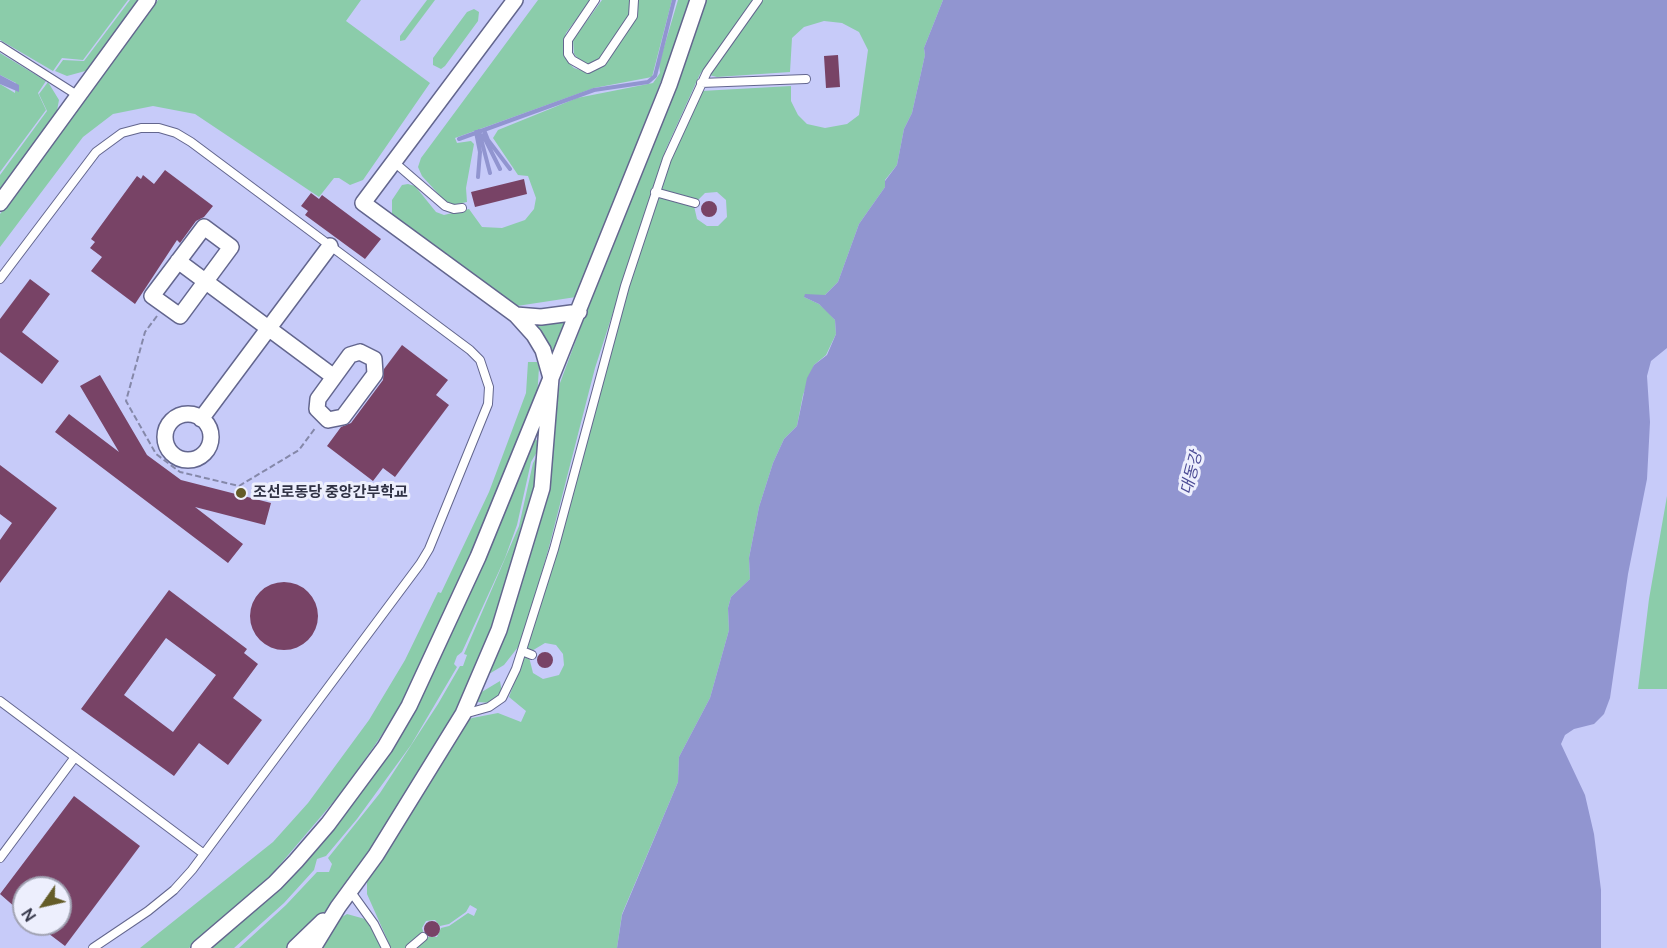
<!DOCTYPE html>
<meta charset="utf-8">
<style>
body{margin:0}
#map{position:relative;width:1667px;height:948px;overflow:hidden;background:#c7cbf9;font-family:Manrope,sans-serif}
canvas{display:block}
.north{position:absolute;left:12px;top:876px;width:60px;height:60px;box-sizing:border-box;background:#edeffd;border:2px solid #a1a3b3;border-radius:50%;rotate:236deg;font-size:16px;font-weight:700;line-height:24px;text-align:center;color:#303244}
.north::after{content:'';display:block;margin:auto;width:21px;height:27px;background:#645c28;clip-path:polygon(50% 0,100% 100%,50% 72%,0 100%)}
</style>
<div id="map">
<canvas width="1667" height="948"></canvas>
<div class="north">N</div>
</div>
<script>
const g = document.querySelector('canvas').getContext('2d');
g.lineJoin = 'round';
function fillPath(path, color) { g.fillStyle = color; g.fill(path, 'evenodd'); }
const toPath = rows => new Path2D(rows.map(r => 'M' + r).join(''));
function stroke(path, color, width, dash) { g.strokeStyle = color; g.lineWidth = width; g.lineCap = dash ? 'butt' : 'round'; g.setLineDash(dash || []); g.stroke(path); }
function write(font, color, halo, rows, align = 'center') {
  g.font = font + ' Manrope,"Noto Sans KR",sans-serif'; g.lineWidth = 6; g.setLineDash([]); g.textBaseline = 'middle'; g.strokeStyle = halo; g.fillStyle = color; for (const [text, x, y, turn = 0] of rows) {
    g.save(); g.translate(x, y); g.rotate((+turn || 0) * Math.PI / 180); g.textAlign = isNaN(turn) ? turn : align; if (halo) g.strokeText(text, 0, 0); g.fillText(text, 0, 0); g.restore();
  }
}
fillPath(toPath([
 [0,0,128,0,83,60,62,58,53,71,0,40],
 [130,0,142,0,89,70,67,76,55,71,63,60,84,61],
 [158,0,361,0,346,21,430,83,363,180,350,185,339,178,334,178,319,197,195,114,153,106,113,114,83,137,0,247,0,214],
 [427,0,435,0,405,40,400,41,400,36],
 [538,0,591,0,566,33,563,46,569,63,574,68,589,73,604,64,634,18,638,0,672,0,652,77,594,88,455,138,457,143,471,141,474,144,466,188,467,202,453,205,444,200,422,176,418,167,421,158],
 [602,0,629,0,629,15,599,60,589,65,582,63,574,54,573,40],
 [678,0,693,0,576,297,517,306,509,304,392,216,392,200,402,185,408,184,415,186,436,212,444,215,469,209,482,227,502,228,525,220,534,209,536,198,528,176,518,175,493,138,498,130,577,98,653,83,660,73,659,64],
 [702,0,754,0,730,37,700,74,666,149,595,368,549,547,522,642,504,665,489,674,487,671,501,644,520,588,537,525,560,383],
 [763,0,943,0,924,48,925,55,912,113,904,129,897,165,885,180,885,187,859,224,838,282,825,295,804,297,819,304,828,312,835,320,836,334,826,355,814,365,803,395,797,426,784,439,773,463,759,507,749,558,750,579,731,597,728,608,729,630,710,698,679,757,678,782,622,914,617,948,415,948,426,937,437,937,441,928,449,926,468,913,474,916,477,909,470,905,466,912,449,924,440,926,435,920,426,921,422,928,424,934,406,948,391,948,367,894,367,878,465,722,472,718,498,713,521,722,526,711,509,697,524,656,529,657,533,673,543,679,559,675,564,665,563,654,556,645,545,643,530,652,526,650,557,549,628,286,660,195,694,206,697,219,707,226,718,226,727,217,726,200,717,192,705,193,696,202,661,191,671,160,701,91,791,86,791,101,798,115,807,124,825,128,847,124,859,115,868,50,859,32,842,23,824,21,804,27,792,38,790,72,717,77,709,75],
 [474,9,479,12,478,21,445,66,441,69,433,65,433,58,467,12],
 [0,53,46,81,38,93,46,110,0,172,0,84,15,93,16,83,0,75],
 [48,82,59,100,56,116,0,190,0,175,47,111,39,94],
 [564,321,567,322,554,359,534,326,534,323],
 [528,362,537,362,539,368,537,397,475,556,402,704,375,745,341,793,272,874,200,940,189,948,140,948,273,842,308,803,369,720,405,660,438,592,441,593,489,492,526,393],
 [535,439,539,442,538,450,531,462,517,525,505,558,462,652,457,656,454,664,457,667,411,745,357,819,326,856,317,859,314,870,284,903,234,948,207,948,358,787,482,562,513,492,530,444],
 [539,452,531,508,495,627,459,711,369,854,320,918,290,948,239,948,286,905,317,872,329,872,332,864,328,858,380,793,438,704,460,666,463,666,467,655,464,654,519,526,533,463],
 [1667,496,1667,689,1638,689,1649,599],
 [500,681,502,693,498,698,492,703,477,702,475,696],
 [347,914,365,919,372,926,382,948,319,948,337,920]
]), '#8bccaa');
fillPath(toPath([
 [943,0,1667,0,1667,348,1651,361,1647,376,1650,422,1647,479,1628,574,1610,698,1604,714,1594,724,1574,729,1565,735,1561,744,1585,795,1594,834,1601,890,1601,948,617,948,622,915,678,782,679,757,710,698,729,630,728,608,731,597,750,579,749,558,759,507,773,463,784,439,797,426,807,378,814,365,827,355,836,334,835,320,819,304,804,297,805,294,825,295,838,282,859,224,885,187,885,181,897,165,904,129,912,113,925,55,924,48],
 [0,75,19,85,19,92,0,84]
]), '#9195d0');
stroke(toPath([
 [484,130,488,140,510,169],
 [479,131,490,173],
 [476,132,480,152,478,177],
 [483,135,500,169],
 [459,139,594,90,648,82,655,76,674,0]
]), '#9195d0', 4);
fillPath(toPath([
 [838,55,840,87,826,88,824,56],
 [165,170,213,206,204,217,196,221,180,243,177,240,135,304,91,271,102,257,90,248,95,242,91,239,137,176,141,179,143,175,154,184],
 [524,179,527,194,475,207,471,192],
 [311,193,319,199,322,195,381,239,365,259,305,215,308,211,301,206],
 '701 209a8 8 0 1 1 16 0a8 8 0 1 1-16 0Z',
 [30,279,50,294,22,332,59,361,42,384,0,352,0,319],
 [402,345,448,380,436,395,449,405,395,477,383,468,373,481,327,446,341,427,351,423,383,380,384,369],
 [100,375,147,455,181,480,271,503,265,525,195,507,243,544,228,563,55,432,69,414,119,452,80,386],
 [0,465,57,508,0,583,0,540,12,523,0,514],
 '250 616a34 34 0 1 1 68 0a34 34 0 1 1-68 0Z',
 [169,590,247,649,244,653,258,664,233,698,262,720,228,765,199,743,174,776,81,709],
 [166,638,216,675,173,732,124,695],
 '537 660a8 8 0 1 1 16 0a8 8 0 1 1-16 0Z',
 [74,796,140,846,65,946,36,924,60,924,60,888,24,888,24,915,0,894],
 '424 929a8 8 0 1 1 16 0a8 8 0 1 1-16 0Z'
]), '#784366');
const lane = toPath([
 [595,0,568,40,568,54,572,60,588,69,602,62,633,16,634,0],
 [0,46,77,95],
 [701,83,806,79],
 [394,162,445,206,454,209,462,208],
 [655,192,695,203],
 [0,279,96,152,122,133,141,128,159,128,176,133,191,142,470,350,480,360,489,387,488,404,429,549,420,564,192,870,174,890,148,911,93,948],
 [522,651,532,655],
 [0,701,204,854],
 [464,714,489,707,502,698,516,669,554,549,625,286,667,159,707,72,758,0],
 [0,858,75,757],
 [351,892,374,924,386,948],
 [410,948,423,937]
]);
const street = toPath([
 [0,203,148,0],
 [204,227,231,247,180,316,152,296,204,227],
 [178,261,334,377],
 [516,315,541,317,579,312],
 [360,352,374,359,375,374,343,417,328,420,317,409,318,399,350,355,360,352],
 '165 437a23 23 0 1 1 46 0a23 23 0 1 1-46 0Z',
 [201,419,330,246],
 [199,948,275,883,296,861,328,824,385,747,409,706,478,557,551,378,543,350,534,335,516,315,363,203,515,0],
 [295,948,323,921],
 [313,948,338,907,376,855,463,714,499,630,542,488,551,378,669,85,698,0]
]);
stroke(lane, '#63668e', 10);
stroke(street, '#63668e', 18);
stroke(toPath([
 [157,316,145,332,126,401,156,454,180,472,239,486,299,450,316,427]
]), '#8588a9', 2, [6, 3]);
stroke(lane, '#fff', 8);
stroke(street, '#fff', 15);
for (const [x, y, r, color] of [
 [241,493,6,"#645c28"]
]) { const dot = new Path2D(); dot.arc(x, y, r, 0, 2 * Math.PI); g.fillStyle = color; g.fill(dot); stroke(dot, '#edeffd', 2); }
write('bold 15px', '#303244', '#edeffd', [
 ["조선로동당 중앙간부학교",253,493]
], 'left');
write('italic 16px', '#4d4d96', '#edeffd', [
 ["대동강",1192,473,-76]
]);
</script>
